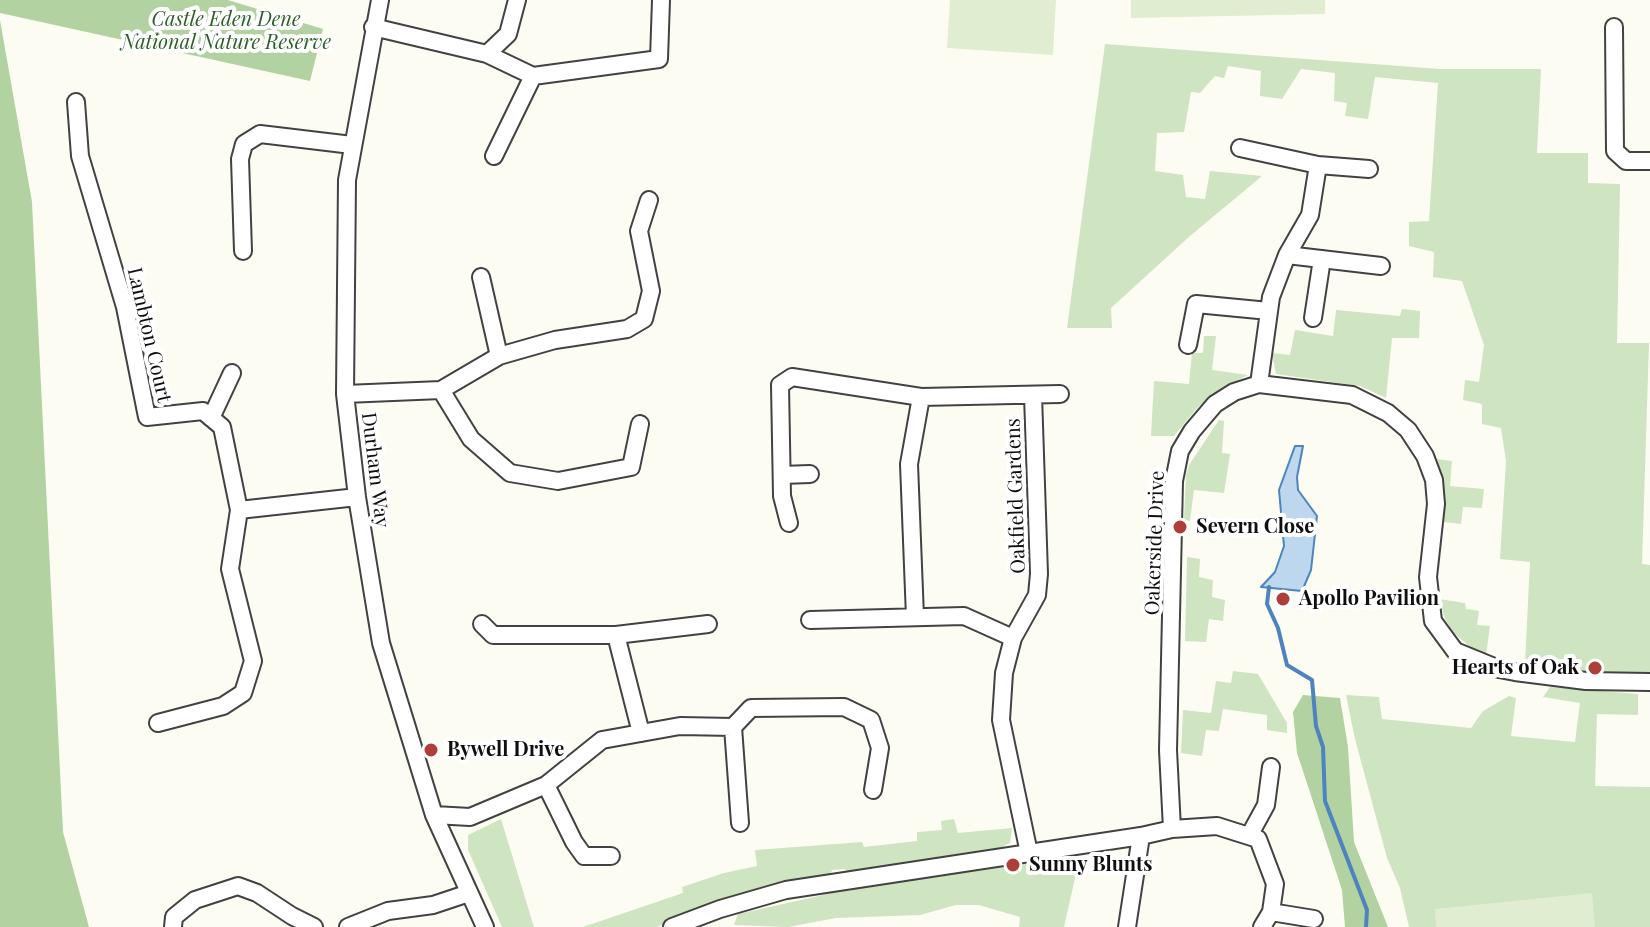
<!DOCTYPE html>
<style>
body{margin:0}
canvas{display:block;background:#fdfcf3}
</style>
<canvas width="1650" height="927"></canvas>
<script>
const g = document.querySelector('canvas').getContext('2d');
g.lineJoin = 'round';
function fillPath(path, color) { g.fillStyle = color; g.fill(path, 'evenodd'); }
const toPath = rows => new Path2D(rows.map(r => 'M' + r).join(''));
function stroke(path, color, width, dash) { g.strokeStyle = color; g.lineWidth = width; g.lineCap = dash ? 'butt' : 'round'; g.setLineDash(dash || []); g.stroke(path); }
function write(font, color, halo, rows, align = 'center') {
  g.font = font + ' "Playfair Display",serif'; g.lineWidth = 8; g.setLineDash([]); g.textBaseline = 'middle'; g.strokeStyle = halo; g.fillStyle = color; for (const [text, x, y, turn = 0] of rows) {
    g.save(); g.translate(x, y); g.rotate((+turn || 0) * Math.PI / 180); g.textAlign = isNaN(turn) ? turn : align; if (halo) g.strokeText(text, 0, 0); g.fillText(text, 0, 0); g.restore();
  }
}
fillPath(toPath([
 [1105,44,1440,69,1541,69,1537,153,1588,153,1588,183,1620,184,1617,343,1649,343,1642,564,1650,565,1650,673,1588,671,1525,663,1530,562,1500,559,1506,461,1501,428,1482,424,1482,404,1463,400,1465,380,1479,382,1484,345,1462,281,1433,277,1434,252,1409,246,1409,222,1429,221,1438,83,1375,77,1368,119,1345,116,1347,103,1334,101,1335,73,1301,69,1282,99,1260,96,1261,71,1228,66,1224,78,1215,76,1200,93,1191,92,1184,132,1157,133,1155,171,1183,175,1186,197,1205,199,1210,171,1262,176,1190,236,1111,308,1112,328,1067,328],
 [1402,309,1420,311,1419,338,1392,338,1386,398,1360,386,1276,374,1272,353,1290,355,1295,330,1333,336,1336,310,1400,316],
 [1204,336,1216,336,1212,370,1248,375,1221,389,1198,407,1174,436,1151,436,1154,381,1189,384,1192,353,1203,353],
 [1219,420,1224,421,1222,453,1230,454,1224,493,1194,490,1190,521,1184,520,1186,475,1189,465],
 [1437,459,1452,461,1450,486,1484,489,1482,508,1463,507,1461,524,1443,522,1444,487],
 [1187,557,1200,559,1199,577,1213,580,1212,597,1225,600,1223,621,1209,619,1206,642,1185,641],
 [1439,599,1465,603,1466,609,1479,611,1477,625,1490,626,1486,656,1469,646,1454,633,1445,619],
 [1233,671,1258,674,1287,723,1287,733,1267,730,1267,715,1223,709,1219,731,1206,730,1202,756,1181,753,1183,710,1211,713,1216,681,1231,683],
 [1550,687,1638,694,1638,715,1597,714,1595,786,1650,787,1650,927,1409,927,1400,888,1387,858,1355,739,1346,695,1379,697,1382,719,1471,728,1483,711,1509,696,1516,698,1511,736,1575,742,1580,703,1543,697],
 [501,819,534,927,502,927,468,850,468,835],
 [954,819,958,833,1012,828,1010,843,996,850,848,873,845,869,832,870,830,876,694,911,657,927,583,927,683,893,682,887,724,873,757,866,755,850,862,842,864,847,917,841,917,832,942,830,941,821],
 [1080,856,1064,927,1019,927,1020,917,979,905,956,905,920,915,836,918,788,927,734,925,738,914,841,891,990,867]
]), '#cfe4c0');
fillPath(toPath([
 [0,0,228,0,323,29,310,81,0,13],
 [0,20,32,202,63,832,89,927,0,927],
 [1303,695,1340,698,1348,747,1354,842,1388,927,1345,927,1342,890,1297,753,1293,712]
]), '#b2d3a1');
fillPath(toPath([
 [950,0,1056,0,1053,55,947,48],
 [1131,0,1325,0,1325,14,1131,18],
 [1592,893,1595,927,1436,927,1435,909]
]), '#e0edd1');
const water = toPath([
 [1295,446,1303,446,1297,477,1298,490,1317,516,1311,570,1302,591,1261,587,1275,572,1284,546,1279,490,1295,446]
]);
fillPath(water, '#bdd7ef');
stroke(water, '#4d84bd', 2);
stroke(toPath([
 [1269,587,1267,604,1278,628,1287,665,1312,680,1316,726,1323,747,1325,801,1367,910,1366,927]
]), '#4d84bd', 4);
const minor = toPath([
 [380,0,347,180,345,394,357,497,381,643,434,815,485,927],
 [373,27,487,54,533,76,659,59,661,0],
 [1614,27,1615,151,1626,161,1650,161],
 [487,54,508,34,517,0],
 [76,102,80,156,125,307,147,417,203,411,222,427,239,510,230,569,253,661,243,693,223,706,158,723],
 [1240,148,1318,165,1369,169],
 [494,156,533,76],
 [243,251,240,159,244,144,260,134,352,145],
 [1287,255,1381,266],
 [481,277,499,356],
 [1313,318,1322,259],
 [1188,345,1196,304,1269,311],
 [1259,384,1271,297,1287,255,1310,215,1318,165],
 [441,390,471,439,510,473,558,481,631,467,640,424],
 [345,394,441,390,499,356,555,340,627,329,644,319,651,291,639,231,649,200],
 [921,397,1060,394],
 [211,418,232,373],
 [782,475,810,474],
 [239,510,357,497],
 [789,523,782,496,780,385,792,377,921,397,909,464,915,617],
 [810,620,964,616,1013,638],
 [482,624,493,635,616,635,708,624],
 [616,635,641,733],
 [733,727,740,823],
 [546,785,574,842,584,856,611,856],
 [434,815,470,817,546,785,602,740,680,726,733,727,751,708,844,707,871,720,880,748,873,790],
 [1172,829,1168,750,1174,481,1180,451,1192,431,1215,404,1234,392,1259,384,1352,395,1388,413,1408,430,1425,456,1434,480,1436,504,1428,577,1433,621,1455,651,1499,669,1515,672,1586,681,1650,682],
 [1249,836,1266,805,1271,767],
 [1029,853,1001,720,1004,673,1013,638,1037,595,1039,574,1033,395],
 [1271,912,1314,919],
 [173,927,174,917,195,900,238,886,257,893,292,916,314,927],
 [348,927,388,911,433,905,469,893],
 [672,927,720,909,786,890,1141,836,1172,829,1217,826,1258,839,1275,884,1271,912,1262,927],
 [1127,927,1141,836]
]);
stroke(minor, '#424242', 20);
stroke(minor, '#fff', 16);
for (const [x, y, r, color] of [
 [1180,527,8,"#ae3f38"],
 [1283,599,8,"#ae3f38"],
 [1595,668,8,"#ae3f38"],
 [431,750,8,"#ae3f38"],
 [1013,865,8,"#ae3f38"]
]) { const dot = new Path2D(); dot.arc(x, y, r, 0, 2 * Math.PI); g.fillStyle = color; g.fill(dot); stroke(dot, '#fff', 3); }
write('italic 20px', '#2c5f27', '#fff', [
 ["Castle Eden Dene",226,20],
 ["National Nature Reserve",226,43]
]);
write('20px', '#0f0f0f', '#fff', [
 ["Lambton Court",149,335,77],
 ["Durham Way",375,470,83],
 ["Oakfield Gardens",1016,496,-92],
 ["Oakerside Drive",1155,543,-88]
]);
write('bold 20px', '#0f0f0f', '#fff', [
 ["Severn Close",1196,527],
 ["Apollo Pavilion",1299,599],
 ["Hearts of Oak",1579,668,"right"],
 ["Bywell Drive",447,750],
 ["Sunny Blunts",1029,865]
], 'left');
</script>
